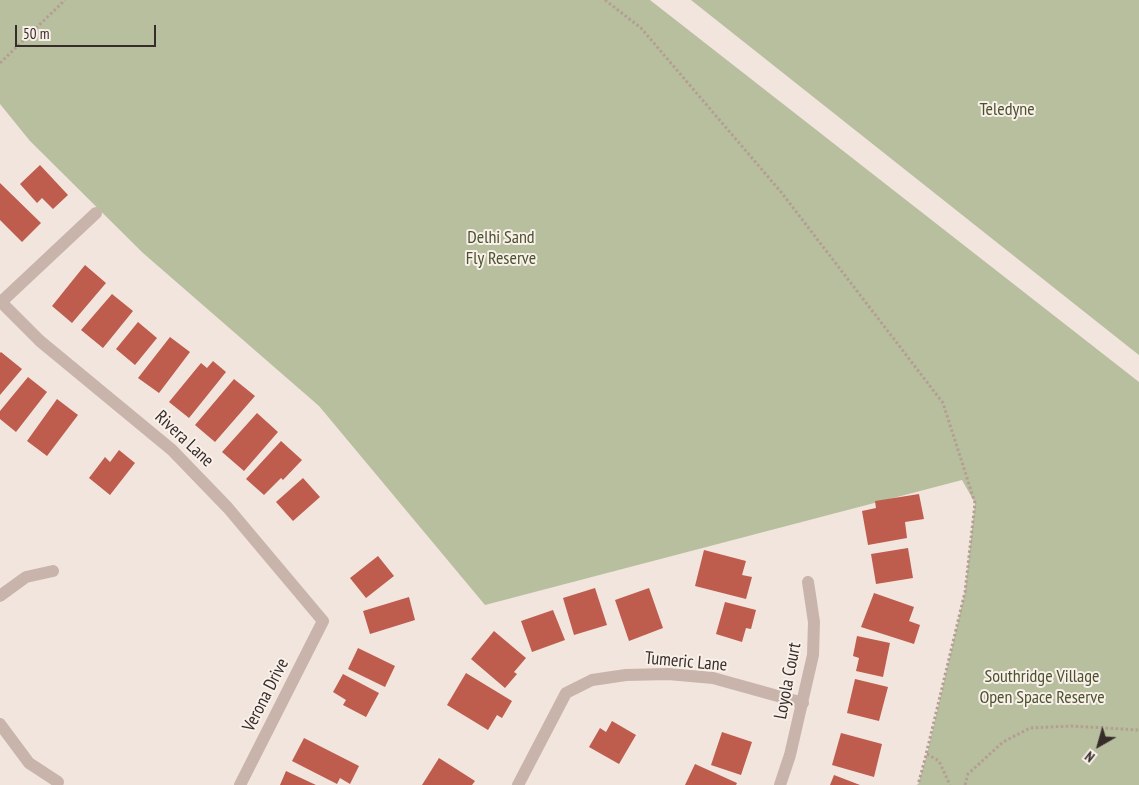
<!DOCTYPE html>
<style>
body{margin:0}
#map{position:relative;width:1139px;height:785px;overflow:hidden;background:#f1e5dd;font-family:"PT Sans Narrow",sans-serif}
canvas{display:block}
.north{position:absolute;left:1074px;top:720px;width:50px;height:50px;-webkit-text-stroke:4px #f9f0ea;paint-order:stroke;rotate:218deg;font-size:14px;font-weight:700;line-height:20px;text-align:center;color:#362c29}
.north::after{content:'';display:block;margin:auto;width:18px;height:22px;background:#362c29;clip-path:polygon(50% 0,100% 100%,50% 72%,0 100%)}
.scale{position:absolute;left:15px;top:25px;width:141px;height:22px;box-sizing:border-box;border:2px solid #362c29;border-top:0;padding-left:6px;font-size:15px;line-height:18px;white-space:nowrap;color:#362c29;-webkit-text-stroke:4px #f9f0ea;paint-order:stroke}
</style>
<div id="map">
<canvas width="1139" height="785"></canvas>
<div class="north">N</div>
<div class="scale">50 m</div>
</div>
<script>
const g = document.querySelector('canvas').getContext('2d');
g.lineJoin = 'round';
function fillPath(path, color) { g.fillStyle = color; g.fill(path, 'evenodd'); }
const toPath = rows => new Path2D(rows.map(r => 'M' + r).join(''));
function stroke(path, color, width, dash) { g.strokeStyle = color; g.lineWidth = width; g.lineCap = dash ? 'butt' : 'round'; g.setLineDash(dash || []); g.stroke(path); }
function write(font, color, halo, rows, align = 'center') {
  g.font = font + ' "PT Sans Narrow",sans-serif'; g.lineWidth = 4; g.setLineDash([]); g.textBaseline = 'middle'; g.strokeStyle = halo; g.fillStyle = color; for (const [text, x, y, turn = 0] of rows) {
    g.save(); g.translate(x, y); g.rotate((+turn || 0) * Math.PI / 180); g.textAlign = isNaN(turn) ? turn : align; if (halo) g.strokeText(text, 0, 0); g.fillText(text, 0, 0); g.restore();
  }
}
fillPath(toPath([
 [0,0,650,0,1139,382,1139,785,918,785,927,754,965,592,975,503,962,480,485,605,319,406,143,253,30,141,0,104],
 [691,0,1139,0,1139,355,1130,348]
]), '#b8bf9e');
fillPath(toPath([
 [40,165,68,195,53,209,42,198,37,203,20,184],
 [0,183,41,223,22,242,0,220],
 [85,265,106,283,72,323,52,306],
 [112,294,133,311,103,348,81,330],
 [138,322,157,338,135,365,116,349],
 [170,337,190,352,159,393,138,378],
 [1,352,22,369,0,395,0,353],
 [213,361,226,372,189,418,169,402,201,363,207,368],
 [28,377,47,392,16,432,0,419,0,411],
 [234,379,255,396,215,442,195,425],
 [57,399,78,415,47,456,27,441],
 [257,413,278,432,244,471,222,452],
 [281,441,302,460,283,480,281,478,264,495,246,479],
 [119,450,135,463,110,495,89,478,105,457,110,462],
 [303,478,320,497,293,521,276,502],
 [919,494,924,519,905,522,907,538,868,545,862,511,876,508,875,501],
 [908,548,913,578,876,584,871,554],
 [704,550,746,561,742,575,752,577,746,599,695,586],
 [378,556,394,576,366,598,350,578],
 [595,588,607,625,574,635,563,598],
 [649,588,663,628,629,641,615,600],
 [874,593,914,607,909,621,920,625,914,644,861,627],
 [409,597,415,620,370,634,363,611],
 [725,602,756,610,751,629,746,628,742,642,716,634],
 [553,610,565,640,532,652,521,621],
 [494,631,526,658,514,672,517,674,505,688,471,659],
 [857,636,890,643,883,677,856,671,859,658,853,656],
 [358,648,395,666,385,687,348,669],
 [466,673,512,701,502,718,497,715,488,730,447,705],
 [343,674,379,693,366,717,343,705,346,700,333,692],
 [855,679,888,687,879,721,847,713],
 [612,721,636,735,619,764,589,747,600,728,606,732],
 [722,732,752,742,741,775,711,765],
 [841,733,882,744,874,777,832,765],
 [304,738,359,766,350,784,340,778,337,784,292,761],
 [439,758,475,781,472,785,422,785],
 [695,764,737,783,736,785,685,785],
 [286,771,316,785,280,785],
 [834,775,860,785,830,785]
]), '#be5c4e');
stroke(toPath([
 [605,0,641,28,781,192,943,403,975,503,965,592,925,759,918,785],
 [0,63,65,0],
 [927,754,939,761,950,785],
 [965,785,968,774,1003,742,1030,728,1071,726,1139,730]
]), '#b49e94', 3, [2.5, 2.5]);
stroke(toPath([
 [1,302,40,341,172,450,228,508,323,621,240,785],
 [0,303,96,213],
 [0,596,26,577,53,571],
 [0,724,29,763,58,782],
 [518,785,566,693,592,680,626,675,668,674,713,678,803,703],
 [780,785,790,755,813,655,814,622,808,582]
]), '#c8b4aa', 12);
write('18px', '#4a532e', '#f9f0ea', [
 ["Teledyne",1007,110],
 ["Delhi Sand",501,238],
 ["Fly Reserve",501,259],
 ["Southridge Village",1042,677],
 ["Open Space Reserve",1042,698]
]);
write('18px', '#362c29', '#f9f0ea', [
 ["Rivera Lane",184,439,43],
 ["Tumeric Lane",686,662,5],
 ["Loyola Court",788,681,-79],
 ["Verona Drive",266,695,-63]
]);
</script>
